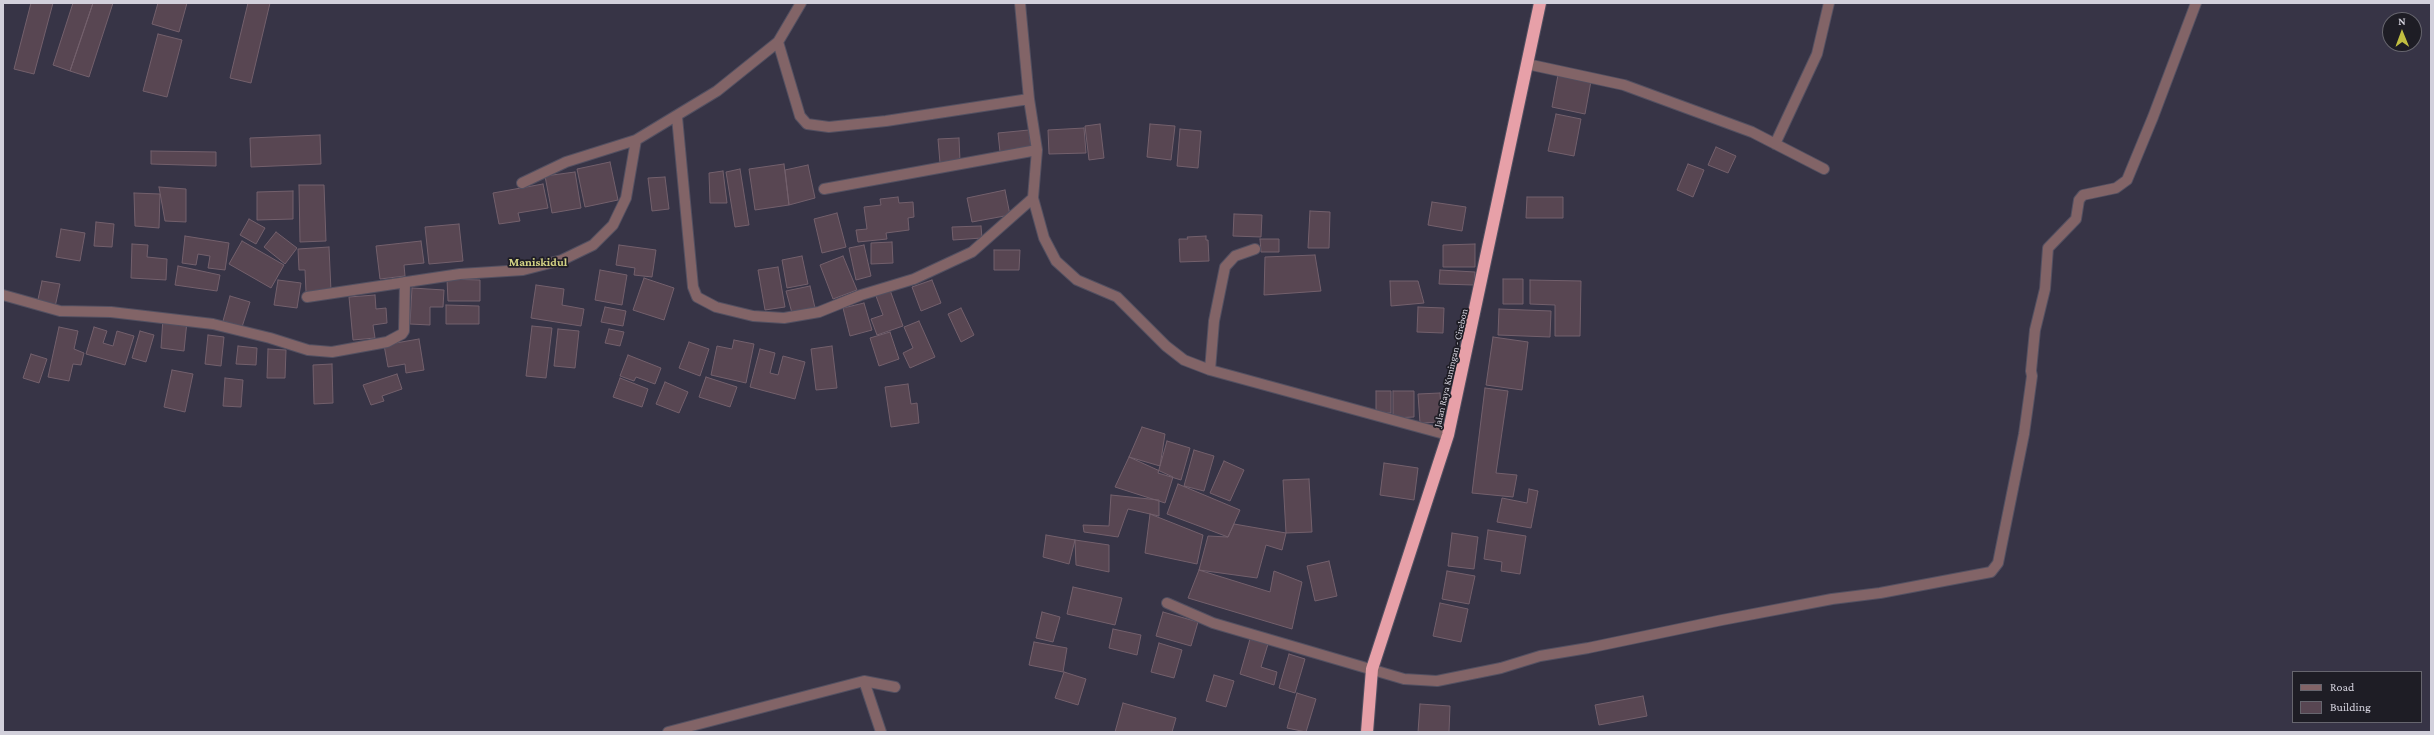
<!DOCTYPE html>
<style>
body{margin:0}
#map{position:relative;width:2434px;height:735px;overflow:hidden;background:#373446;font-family:"Crimson Pro",serif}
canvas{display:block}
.frame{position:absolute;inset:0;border:4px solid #d2d0db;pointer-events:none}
.legend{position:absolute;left:2292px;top:671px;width:130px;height:52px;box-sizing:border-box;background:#1e1d25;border:1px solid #66656e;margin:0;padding:5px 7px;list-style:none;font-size:12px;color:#d2d0db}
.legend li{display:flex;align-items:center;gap:8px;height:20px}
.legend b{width:20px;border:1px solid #66656e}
.north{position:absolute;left:2382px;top:12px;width:40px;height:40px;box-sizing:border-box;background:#1e1d25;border:1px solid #66656e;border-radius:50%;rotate:359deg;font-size:11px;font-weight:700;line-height:16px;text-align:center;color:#d2d0db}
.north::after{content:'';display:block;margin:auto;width:14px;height:18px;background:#c1be40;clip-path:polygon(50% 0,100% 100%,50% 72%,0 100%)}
</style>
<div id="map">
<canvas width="2434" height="735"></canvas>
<div class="frame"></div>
<ul class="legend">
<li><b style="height:5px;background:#826467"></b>Road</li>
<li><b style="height:11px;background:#584652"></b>Building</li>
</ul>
<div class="north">N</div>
</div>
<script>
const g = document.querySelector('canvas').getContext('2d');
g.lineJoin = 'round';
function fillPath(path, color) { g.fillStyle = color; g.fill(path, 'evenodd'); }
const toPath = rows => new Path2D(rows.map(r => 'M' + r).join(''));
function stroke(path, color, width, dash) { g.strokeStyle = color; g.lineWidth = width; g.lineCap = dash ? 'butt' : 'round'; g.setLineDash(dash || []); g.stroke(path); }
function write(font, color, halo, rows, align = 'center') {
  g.font = font + ' "Crimson Pro",serif'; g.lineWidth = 3.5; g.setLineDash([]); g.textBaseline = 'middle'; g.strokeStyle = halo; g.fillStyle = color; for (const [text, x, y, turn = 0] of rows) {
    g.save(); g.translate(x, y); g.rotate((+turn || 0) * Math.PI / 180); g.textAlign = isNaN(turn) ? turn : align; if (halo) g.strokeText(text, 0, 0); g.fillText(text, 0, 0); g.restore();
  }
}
const building = toPath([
 [31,3,53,3,34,74,14,69,31,3],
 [73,3,93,3,70,71,53,65,73,3],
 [93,3,113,3,89,77,70,71,93,3],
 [158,3,187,3,179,32,152,24,158,3],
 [248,3,270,3,251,83,230,78,248,3],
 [158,34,182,40,167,97,143,91,158,34],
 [1558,75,1591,81,1585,114,1552,107,1558,75],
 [1556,114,1581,119,1574,156,1548,151,1556,114],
 [1100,124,1104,158,1089,160,1085,126,1100,124],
 [1150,124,1175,126,1171,160,1147,157,1150,124],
 [1084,128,1086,153,1049,154,1048,130,1084,128],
 [1180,129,1201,131,1198,168,1177,166,1180,129],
 [1029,130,1031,149,1000,152,998,133,1029,130],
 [320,135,321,164,251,167,250,138,320,135],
 [959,138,960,161,940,163,938,139,959,138],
 [1716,147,1736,156,1728,173,1708,165,1716,147],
 [151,151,216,152,216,166,151,164,151,151],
 [610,162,618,200,585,207,577,169,610,162],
 [784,164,789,205,755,210,749,169,784,164],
 [1688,164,1704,170,1693,197,1677,190,1688,164],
 [808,165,815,198,789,205,785,170,808,165],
 [740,169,749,225,735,227,726,172,740,169],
 [723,171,727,203,710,203,709,173,723,171],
 [575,172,581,208,552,213,545,176,575,172],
 [665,177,669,209,652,211,648,178,665,177],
 [543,184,548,208,518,213,520,221,499,224,493,193,543,184],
 [299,185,324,185,326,241,300,242,299,185],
 [159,187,186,189,186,222,165,221,159,187],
 [1005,190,1010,215,972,222,967,198,1005,190],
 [293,191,293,219,257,220,257,192,293,191],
 [134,193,160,194,159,228,135,226,134,193],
 [898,197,899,203,913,202,914,217,908,218,909,230,886,233,887,239,858,242,856,230,867,229,864,207,881,205,880,199,898,197],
 [1527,197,1563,197,1563,218,1526,218,1527,197],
 [1432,202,1466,207,1462,231,1428,225,1432,202],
 [1310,211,1330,212,1329,248,1308,248,1310,211],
 [837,213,846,247,822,253,814,219,837,213],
 [1234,214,1262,215,1261,237,1233,236,1234,214],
 [249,219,265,228,256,244,240,235,249,219],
 [96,222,114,224,112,247,94,246,96,222],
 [459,224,463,261,429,264,425,227,459,224],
 [981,226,982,238,953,240,952,227,981,226],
 [61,229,85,233,80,261,56,257,61,229],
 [276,232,297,248,285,264,264,247,276,232],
 [185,236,229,243,225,270,208,268,210,256,198,254,196,265,182,263,185,236],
 [1206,236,1206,240,1208,240,1209,261,1180,262,1179,239,1188,239,1187,237,1206,236],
 [1260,239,1279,239,1279,252,1261,252,1260,239],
 [242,241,284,265,271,288,229,264,242,241],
 [421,241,424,263,404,265,405,276,380,279,376,246,421,241],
 [892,242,893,263,871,264,871,243,892,242],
 [132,244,148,245,147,257,167,259,166,280,131,278,132,244],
 [1475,244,1475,267,1443,267,1443,245,1475,244],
 [619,245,656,250,652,277,634,275,635,268,616,265,619,245],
 [864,245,871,276,856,280,849,248,864,245],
 [329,247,331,291,306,292,305,270,299,270,298,249,329,247],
 [994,250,1020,250,1019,270,994,270,994,250],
 [1315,255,1321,291,1264,295,1265,257,1315,255],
 [802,256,808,284,787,288,782,260,802,256],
 [843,256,857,290,833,299,820,265,843,256],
 [178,266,220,275,217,291,175,285,178,266],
 [778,267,785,307,765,310,758,270,778,267],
 [600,270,627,275,622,305,595,300,600,270],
 [1440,270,1475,272,1474,285,1439,284,1440,270],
 [644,278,674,288,664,320,633,310,644,278],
 [447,279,480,280,480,301,448,301,447,279],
 [1503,279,1523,279,1523,304,1503,304,1503,279],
 [278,280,301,283,297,308,274,305,278,280],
 [932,280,941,303,921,311,912,287,932,280],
 [1530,280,1581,281,1580,336,1555,336,1555,305,1530,304,1530,280],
 [42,281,60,284,55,307,37,304,42,281],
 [1390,281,1418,281,1424,303,1391,306,1390,281],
 [536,285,564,289,562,305,584,309,581,326,531,318,536,285],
 [810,286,815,308,792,313,786,291,810,286],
 [412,288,444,290,443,307,430,307,430,325,410,324,412,288],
 [890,290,903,326,877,335,871,319,883,315,876,296,890,290],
 [375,295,376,309,386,308,387,323,373,325,375,338,353,340,349,297,375,295],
 [230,296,250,302,242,327,223,321,230,296],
 [864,303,872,330,850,336,843,308,864,303],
 [446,305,479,306,479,324,446,324,446,305],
 [605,307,626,311,623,326,601,322,605,307],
 [1418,307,1444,308,1443,333,1417,332,1418,307],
 [961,308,974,335,961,342,948,314,961,308],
 [1499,309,1551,311,1550,337,1498,335,1499,309],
 [163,318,187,321,184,351,161,348,163,318],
 [919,321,935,357,910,368,903,353,913,348,904,327,919,321],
 [532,326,552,328,546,378,526,376,532,326],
 [59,327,78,331,74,349,84,353,81,365,73,364,69,381,48,377,59,327],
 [94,327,107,331,103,343,113,346,117,331,134,336,125,365,86,354,94,327],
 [558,329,579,331,575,368,554,366,558,329],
 [609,329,624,332,620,346,605,343,609,329],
 [140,331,154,335,146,362,132,358,140,331],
 [890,332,899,359,879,366,870,338,890,332],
 [208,335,224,337,221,366,205,364,208,335],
 [1493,337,1528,342,1522,390,1486,385,1493,337],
 [419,339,424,370,406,373,405,364,388,367,384,345,419,339],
 [734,340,754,344,746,383,711,375,717,346,732,349,734,340],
 [689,342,709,349,700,376,679,368,689,342],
 [238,346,257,348,256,365,236,364,238,346],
 [832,346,837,388,816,390,811,349,832,346],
 [268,349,286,350,285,378,267,378,268,349],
 [760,349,775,353,770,373,778,375,783,356,805,362,795,399,750,387,760,349],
 [31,354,47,359,39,383,23,378,31,354],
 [628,355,661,368,655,384,636,377,634,381,620,376,628,355],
 [332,364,333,403,314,404,313,365,332,364],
 [172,370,193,374,185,412,164,407,172,370],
 [397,374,402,389,382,396,384,401,371,405,363,385,397,374],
 [706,377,737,387,730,407,699,397,706,377],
 [225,378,243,380,241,407,223,406,225,378],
 [620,378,648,389,642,407,613,397,620,378],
 [665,382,688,392,679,413,656,404,665,382],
 [908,384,911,404,917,403,919,423,891,427,885,387,908,384],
 [1485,388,1508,391,1496,473,1517,475,1513,497,1472,493,1485,388],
 [1376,391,1391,391,1391,413,1376,413,1376,391],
 [1393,391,1414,391,1414,417,1393,418,1393,391],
 [1440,393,1442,422,1420,423,1418,394,1440,393],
 [1142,427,1165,434,1160,466,1129,457,1142,427],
 [1167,441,1190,448,1181,480,1158,473,1167,441],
 [1194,450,1214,456,1204,491,1184,486,1194,450],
 [1129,457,1173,477,1165,503,1115,487,1129,457],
 [1224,461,1244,470,1230,501,1210,493,1224,461],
 [1384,463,1418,468,1414,500,1380,495,1384,463],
 [1309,479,1312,532,1286,533,1283,480,1309,479],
 [1178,484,1240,510,1228,537,1167,514,1178,484],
 [1529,489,1538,491,1531,528,1497,522,1502,498,1527,503,1529,489],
 [1111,495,1159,500,1159,516,1128,509,1118,537,1084,532,1083,525,1109,526,1111,495],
 [1150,514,1203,535,1197,564,1145,553,1150,514],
 [1234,524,1286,533,1282,550,1266,545,1257,578,1199,570,1208,536,1228,537,1234,524],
 [1488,530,1526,536,1520,574,1501,571,1502,562,1484,559,1488,530],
 [1452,533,1478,537,1474,569,1448,566,1452,533],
 [1046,535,1075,540,1069,564,1043,557,1046,535],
 [1075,540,1109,545,1109,572,1076,565,1075,540],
 [1329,561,1337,596,1315,601,1307,566,1329,561],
 [1199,570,1270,592,1274,571,1302,582,1292,629,1188,598,1199,570],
 [1447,571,1475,576,1469,604,1442,599,1447,571],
 [1073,587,1122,598,1115,625,1067,614,1073,587],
 [1440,603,1468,609,1461,642,1433,636,1440,603],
 [1042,612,1060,617,1053,642,1036,638,1042,612],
 [1163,612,1198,622,1191,646,1156,636,1163,612],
 [1113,629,1141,635,1137,655,1109,648,1113,629],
 [1250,639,1268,644,1261,667,1277,672,1274,685,1240,674,1250,639],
 [1034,642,1067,648,1063,672,1029,665,1034,642],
 [1159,643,1182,650,1174,678,1151,672,1159,643],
 [1289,654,1305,659,1295,693,1279,688,1289,654],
 [1064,672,1086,679,1078,705,1055,698,1064,672],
 [1214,675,1234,681,1226,707,1206,701,1214,675],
 [1297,693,1316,699,1306,732,1287,728,1297,693],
 [1643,696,1647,716,1599,725,1595,705,1643,696],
 [1123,703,1176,718,1172,732,1115,732,1123,703],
 [1420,704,1450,706,1449,732,1418,732,1420,704]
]);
fillPath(building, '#584652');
stroke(building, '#73606c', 1);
const minor = toPath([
 [1020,3,1029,99,1037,150,1033,198,1044,238,1056,261,1077,280,1117,297,1166,346,1184,360,1210,370,1448,435],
 [778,42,800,116,807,124,829,127,886,121,1029,99],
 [1527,64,1624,85,1752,132,1824,169],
 [677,117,693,287,697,297,716,307,753,316,784,318,819,312,861,295,914,279,972,252,1033,198],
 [1775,144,1817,54,1829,3],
 [522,183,566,162,636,140,717,91,778,42,801,3],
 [824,189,1037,150],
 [3,295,60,311,111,312,213,324,270,338,308,350,332,352,387,342,402,334,404,331,405,282],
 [307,297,460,274,523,270,562,260,593,245,613,225,626,198,636,140],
 [1210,370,1214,321,1225,267,1235,256,1255,249],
 [1167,603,1213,623,1404,679,1437,681,1501,668,1540,656,1588,648,1722,620,1832,599,1880,593,1991,572,1998,563,2024,434,2032,376,2031,371,2035,330,2045,289,2048,248,2076,219,2079,200,2083,195,2116,188,2127,180,2153,117,2196,3],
 [864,681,881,732],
 [668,732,864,681,895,687]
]);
const highway = toPath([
 [1367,732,1372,669,1448,435,1540,3]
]);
stroke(minor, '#535061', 12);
stroke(highway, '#535061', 14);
stroke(minor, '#826467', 10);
stroke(highway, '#e7a0a8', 12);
write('10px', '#d2d0db', '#1e1d25', [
 ["Jalan Raya Kuningan - Cirebon",1451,368,-77]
]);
write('bold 12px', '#d3d284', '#1e1d25', [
 ["Maniskidul",538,262]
]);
</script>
